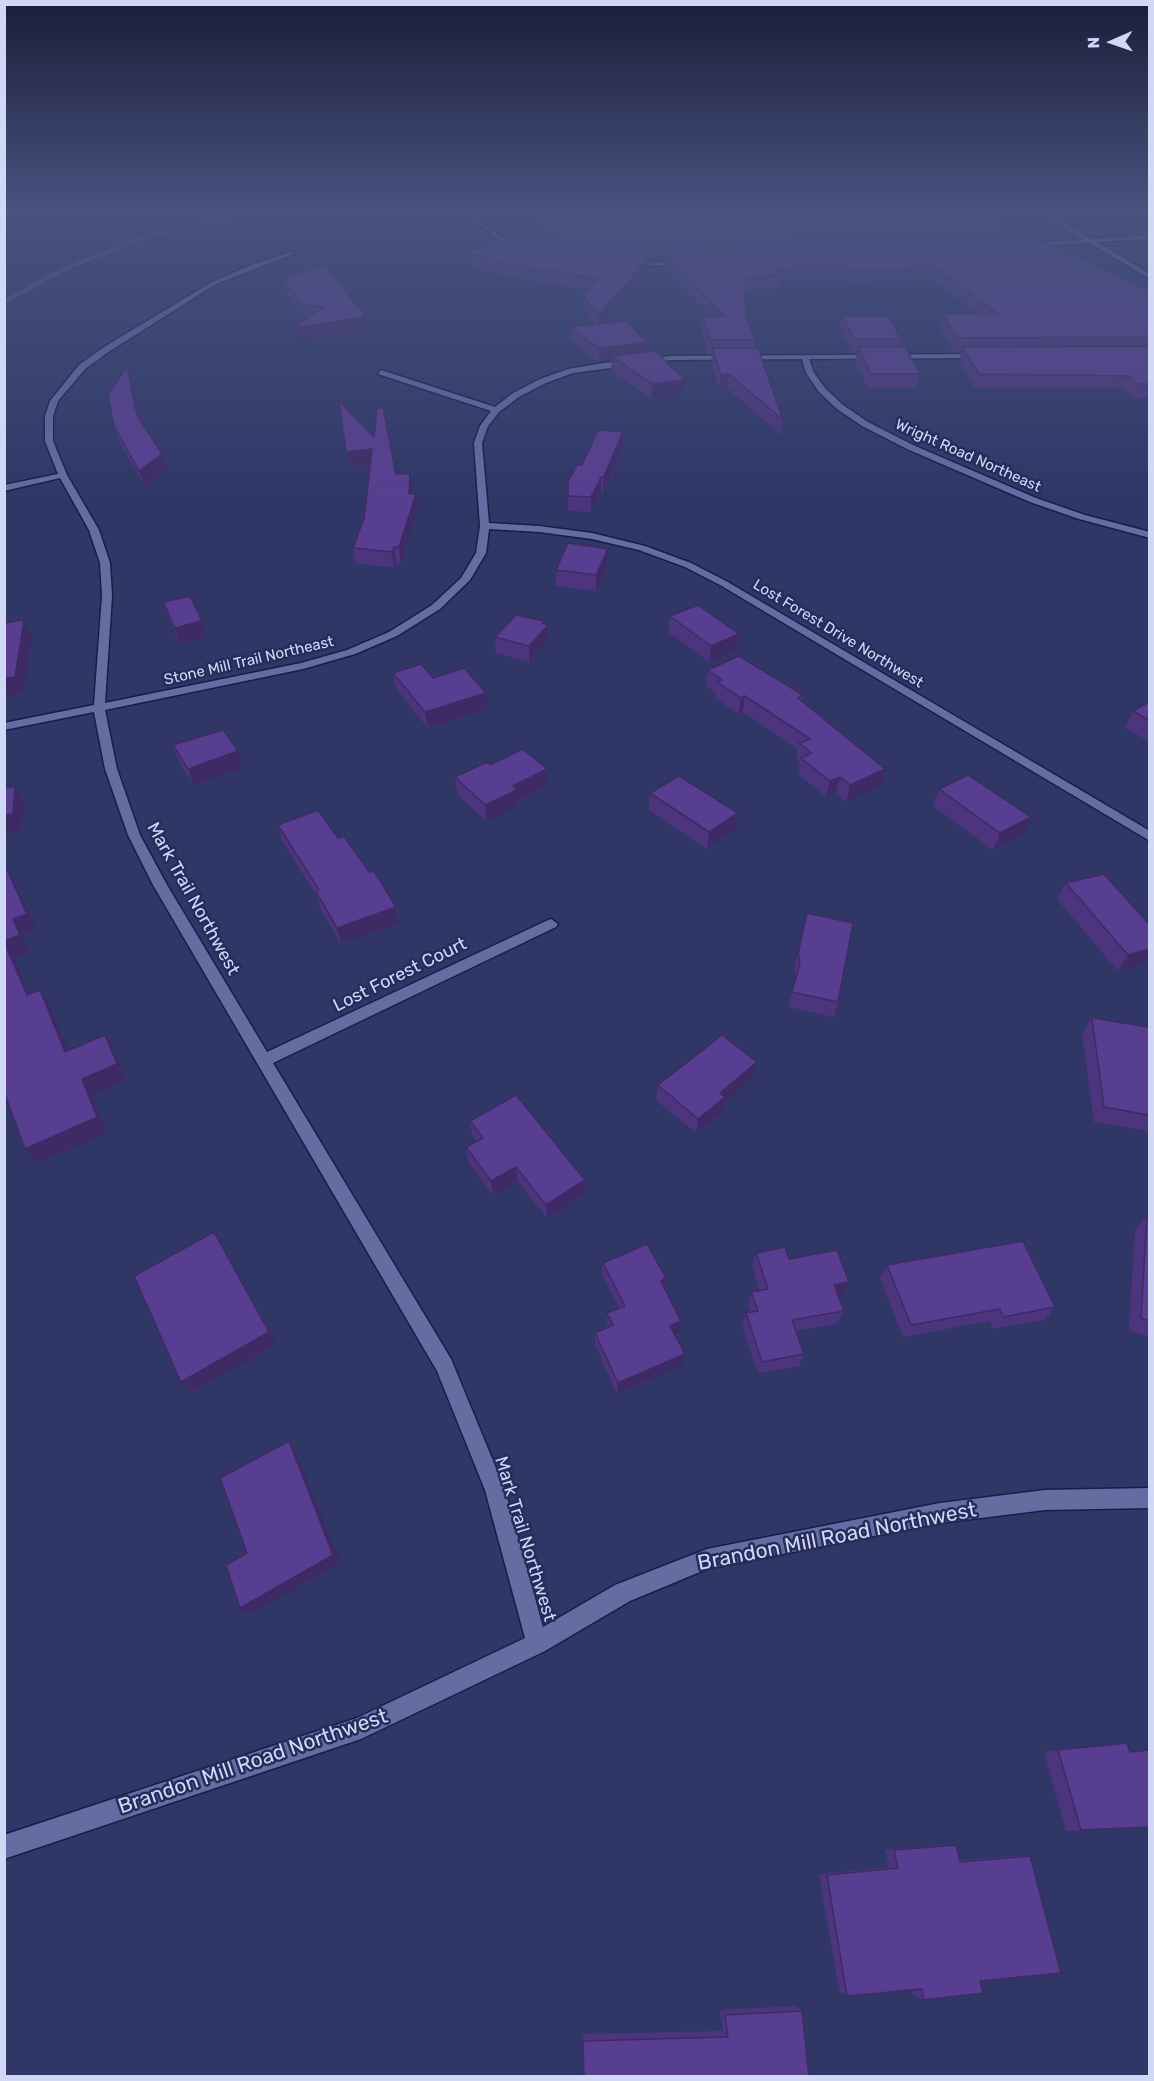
<!DOCTYPE html>
<style>
body{margin:0}
#map{position:relative;width:1154px;height:2081px;overflow:hidden;background:#303767;font-family:Rubik,sans-serif}
canvas{display:block}
.frame{position:absolute;inset:0;border:6px solid #d1d8f6;pointer-events:none}
.north{position:absolute;left:1082px;top:12px;width:60px;height:60px;-webkit-text-stroke:4px #262c5b;paint-order:stroke;rotate:268deg;font-size:16px;font-weight:700;line-height:24px;text-align:center;color:#d1d8f6}
.north::after{content:'';display:block;margin:auto;width:21px;height:27px;background:#d1d8f6;clip-path:polygon(50% 0,100% 100%,50% 72%,0 100%)}
</style>
<div id="map">
<canvas width="1154" height="2081"></canvas>
<div class="frame"></div>
<div class="north">N</div>
</div>
<script>
const g = document.querySelector('canvas').getContext('2d');
g.lineJoin = 'round';
const toPath = rows => new Path2D(rows.map(r => 'M' + r).join(''));
function stroke(path, color, width, dash) { g.strokeStyle = color; g.lineWidth = width; g.lineCap = dash ? 'butt' : 'round'; g.setLineDash(dash || []); g.stroke(path); }
function fillPath(path, color) { g.fillStyle = color; g.fill(path, 'evenodd'); }
function write(font, color, halo, rows, align = 'center') {
  g.font = font + ' Rubik,sans-serif'; g.lineWidth = 5; g.setLineDash([]); g.textBaseline = 'middle'; g.strokeStyle = halo; g.fillStyle = color; for (const [text, x, y, turn = 0] of rows) {
    g.save(); g.translate(x, y); g.rotate((+turn || 0) * Math.PI / 180); g.textAlign = isNaN(turn) ? turn : align; if (halo) g.strokeText(text, 0, 0); g.fillText(text, 0, 0); g.restore();
  }
}
stroke(toPath([
 [4,302,60,271,141,238,206,222,277,210]
]), '#525291', 4);
const minor = toPath([
 [462,210,471,210,468,212,506,240,525,249,520,250,502,242,462,210],
 [1026,210,1034,210,1065,223,1092,239,1150,235,1150,239,1097,242,1150,274,1150,279,1090,243,1028,246,1030,243,1084,240,1061,225,1026,210],
 [291,252,296,253,216,284,110,351,85,369,58,401,53,416,53,441,67,475,99,530,110,563,112,596,105,703,301,663,347,650,389,632,432,605,461,578,476,553,480,526,474,443,480,426,491,411,378,374,381,370,495,407,513,393,540,379,568,369,604,363,671,356,979,354,982,358,809,359,814,373,825,388,843,405,868,422,913,445,1036,498,1085,515,1150,532,1150,538,1079,519,1030,502,907,449,862,426,837,409,819,392,806,373,802,359,671,360,573,373,546,383,519,397,499,412,488,426,482,443,489,523,539,526,592,533,645,546,691,563,726,581,1150,831,1150,841,720,585,685,567,639,550,592,539,539,532,489,529,486,553,470,580,440,609,397,636,355,654,303,669,105,710,117,769,140,835,167,885,267,1052,546,921,551,919,558,924,556,927,273,1063,451,1359,505,1490,543,1627,615,1585,707,1549,940,1503,1045,1490,1150,1488,1150,1508,1045,1510,940,1523,707,1569,630,1601,545,1651,361,1739,4,1859,4,1835,357,1718,525,1638,485,1490,437,1371,153,885,128,835,105,769,94,712,4,730,4,723,94,705,102,596,100,563,89,530,60,478,4,491,4,485,58,474,45,441,45,416,50,401,79,365,104,347,212,282,249,266,291,252],
 [685,261,687,264,631,266,628,264,685,261]
]);
stroke(minor, '#191c4a', 3);
fillPath(minor, '#636da2');
fillPath(toPath([
 [492,210,1149,210,1131,225,1117,224,1074,214,1059,218,1048,214,1046,221,1017,228,1015,238,1149,290,1149,398,1132,398,1125,389,975,388,959,360,961,352,954,352,939,327,942,314,978,314,930,278,850,283,848,279,779,280,778,288,745,290,746,315,755,340,754,348,783,420,781,435,727,388,719,389,711,362,712,354,708,354,701,329,702,316,710,316,665,267,665,258,652,258,651,267,602,324,647,343,647,352,683,394,651,399,611,370,612,360,599,362,569,340,569,327,595,324,583,308,583,295,588,290,506,276,466,264,465,252,526,241,526,232,530,231,514,224,514,220],
 [283,278,366,317,368,331,295,341,308,317,304,317,285,290],
 [843,316,901,339,899,347,920,374,917,388,868,388,855,361,857,353,852,353,840,329],
 [127,366,131,380,139,418,162,454,167,469,144,486,119,441,114,426],
 [623,432,623,447,615,468,603,493,601,492,591,512,568,511,568,482,582,465],
 [346,452,396,474,410,474,411,494,418,509,401,563,396,563,394,568,355,563,353,548,364,518,370,464,348,466],
 [608,549,607,565,596,591,556,586,556,570],
 [163,602,207,637,180,644,169,618],
 [670,616,739,634,737,650,709,662,668,632],
 [544,624,548,625,548,641,529,662,496,653,495,637],
 [708,670,803,695,802,701,885,769,881,786,846,801,836,793,826,797,798,774,800,763,796,759,798,749,743,712,738,714,715,698,716,693,706,686],
 [393,673,433,678,487,709,428,728,396,689],
 [1149,702,1149,741,1125,728,1133,711],
 [173,745,238,751,243,768,194,785,179,762],
 [490,765,548,786,518,800,518,806,487,822,457,794,455,777],
 [939,789,1024,833,993,850,933,806],
 [650,793,738,813,735,830,707,849,649,810],
 [278,825,338,838,369,872,396,907,399,923,341,944,320,908,317,896,282,841],
 [1066,883,1149,924,1149,962,1118,971,1057,899],
 [807,913,838,1002,834,1017,788,1007,796,978,794,969],
 [1092,1018,1149,1027,1149,1131,1094,1122,1082,1034],
 [757,1062,754,1077,724,1103,722,1112,696,1133,656,1100,658,1085],
 [470,1121,585,1180,585,1194,547,1218,518,1181,493,1195,468,1161,466,1147,477,1142,472,1135],
 [1147,1216,1149,1217,1149,1337,1129,1330,1135,1229],
 [756,1253,789,1259,843,1295,838,1296,844,1311,838,1323,796,1331,804,1354,799,1366,758,1373,742,1326,746,1313,750,1313,748,1305,751,1292,760,1291,752,1266],
 [603,1263,666,1278,665,1289,681,1321,679,1333,675,1335,685,1354,683,1365,617,1394,595,1345,595,1333,608,1327,607,1325,607,1313,619,1308,602,1275],
 [887,1265,1055,1307,1045,1320,993,1329,990,1321,903,1337,880,1278],
 [1058,1750,1149,1827,1066,1831,1044,1752],
 [945,1845,956,1845,959,1860,1016,1856,1030,1856,980,1981,924,2000,913,1995,912,1990,847,1996,839,1991,819,1874,889,1867,885,1850],
 [795,2006,802,2011,809,2076,584,2076,583,2034,723,2031,720,2010]
]), '#4c357c');
fillPath(toPath([
 [1040,210,1049,210,1046,221,1016,229,1008,229,1012,217],
 [1061,210,1076,210,1074,214,1059,218],
 [1140,210,1149,210,1149,218,1131,225,1136,212],
 [652,255,651,267,598,328,598,315],
 [366,317,368,331,295,341,292,328],
 [647,343,647,356,612,356,612,360,599,362,599,348],
 [127,366,131,380,141,429,137,415],
 [729,374,727,388,719,389,721,375],
 [685,380,683,394,651,399,652,384],
 [623,432,623,447,603,493,603,478],
 [372,449,374,464,348,466,346,452],
 [162,454,167,469,144,486,139,471],
 [410,474,412,489,411,509,409,494],
 [601,477,601,492,591,512,591,497],
 [416,494,418,509,401,563,399,547],
 [394,547,396,563,394,568,392,552],
 [608,549,607,565,596,591,596,575],
 [24,620,32,636,23,693,4,695,4,678],
 [202,621,207,637,180,644,175,628],
 [544,621,544,629,548,625,548,641,529,662,529,646],
 [739,634,737,650,709,662,711,646],
 [486,693,487,709,428,728,425,712],
 [745,696,743,712,738,714,741,698],
 [238,751,243,768,194,785,188,769],
 [547,769,548,786,518,800,518,806,487,822,485,805,513,786],
 [885,769,881,786,846,801,850,785],
 [840,777,836,793,826,797,830,781],
 [15,787,24,803,21,830,4,833,4,815],
 [738,813,735,830,707,849,709,832],
 [1031,817,1024,833,993,850,1000,833],
 [6,868,15,884,36,929,22,935,30,951,14,957,37,1011,27,995,4,942,13,919],
 [396,907,399,923,341,944,337,928],
 [1149,949,1149,962,1118,971,1128,955],
 [40,990,50,1005,75,1067,65,1052],
 [105,1035,114,1051,126,1079,92,1094,107,1132,37,1164,25,1149,82,1079],
 [757,1062,754,1077,724,1103,722,1112,696,1133,698,1119,720,1093],
 [516,1167,518,1181,493,1195,491,1181],
 [585,1180,585,1194,547,1218,546,1205],
 [214,1232,276,1344,190,1393,181,1382],
 [666,1278,664,1291,661,1281],
 [849,1282,843,1295,829,1298,834,1285],
 [681,1321,679,1333,668,1337,670,1326],
 [685,1354,683,1365,617,1394,618,1383],
 [289,1441,296,1451,340,1562,249,1615,240,1608]
]), '#3e2b65');
const building = toPath([
 [513,210,1040,210,1012,217,1003,216,1002,219,997,221,1017,229,851,239,607,246,558,241,526,232,547,226,513,210],
 [1118,210,1140,210,1136,212,1118,210],
 [1034,237,1149,290,1149,337,957,338,942,314,999,314,933,266,853,271,850,266,774,268,780,275,744,278,746,315,755,340,710,340,702,316,724,316,666,254,851,249,1034,237],
 [513,238,558,251,607,256,652,255,598,315,583,295,598,279,505,263,465,252,513,238],
 [325,265,366,317,292,328,323,307,301,304,283,278,325,265],
 [843,316,888,316,901,339,854,339,843,316],
 [626,321,647,343,599,348,569,327,626,321],
 [1149,346,1149,384,1137,384,1130,376,979,374,962,347,1149,346],
 [858,347,905,347,920,374,871,374,858,347],
 [712,348,758,348,783,420,729,374,721,375,712,348],
 [655,351,685,380,652,384,612,356,655,351],
 [127,366,137,415,162,454,139,471,114,426,108,395,127,366],
 [339,401,374,437,377,408,383,408,396,474,410,474,409,494,416,494,399,547,394,547,392,552,353,548,364,518,372,449,346,452,339,401],
 [598,430,623,432,603,478,601,477,591,497,568,496,568,482,577,465,582,465,598,430],
 [568,543,608,549,596,575,556,570,568,543],
 [190,596,202,621,175,628,163,602,190,596],
 [698,605,739,634,711,646,670,616,698,605],
 [516,615,544,621,542,623,548,625,529,646,495,637,516,615],
 [24,620,15,677,4,678,4,623,24,620],
 [739,656,803,695,798,698,885,769,850,785,840,777,830,781,801,758,812,753,799,743,810,739,745,696,741,698,717,682,722,680,708,670,739,656],
 [421,664,433,678,464,668,486,693,425,712,393,673,421,664],
 [1149,702,1149,720,1133,711,1149,702],
 [223,730,238,751,188,769,173,745,223,730],
 [523,749,547,769,513,786,517,790,485,805,455,777,487,762,490,765,523,749],
 [968,775,1031,817,1000,833,939,789,968,775],
 [679,776,738,813,709,832,650,793,679,776],
 [15,787,13,814,4,815,4,788,15,787],
 [318,810,338,838,344,836,369,872,374,871,396,907,337,928,316,892,319,890,278,825,318,810],
 [6,868,27,914,13,919,20,935,4,941,4,869,6,868],
 [1104,874,1149,924,1149,949,1128,955,1066,883,1104,874],
 [807,913,853,923,838,1002,792,992,800,963,798,954,807,913],
 [4,942,27,995,40,990,65,1052,105,1035,117,1064,82,1079,97,1117,25,1149,4,1092,4,942],
 [1092,1018,1149,1027,1149,1115,1104,1107,1092,1018],
 [722,1035,757,1062,720,1093,725,1097,698,1119,658,1085,722,1035],
 [516,1095,585,1180,546,1205,516,1167,491,1181,466,1147,483,1138,470,1121,516,1095],
 [1147,1216,1149,1217,1149,1321,1141,1318,1147,1216],
 [214,1232,269,1332,181,1382,134,1276,214,1232],
 [1023,1241,1055,1307,1003,1317,1000,1309,911,1325,887,1265,1023,1241],
 [647,1244,666,1278,661,1281,681,1321,670,1326,685,1354,618,1383,595,1333,613,1325,607,1313,625,1306,603,1263,647,1244],
 [785,1247,789,1259,837,1250,849,1282,834,1285,844,1311,792,1320,804,1354,762,1362,746,1313,758,1311,751,1292,768,1289,756,1253,785,1247],
 [289,1441,333,1555,240,1608,226,1565,247,1553,220,1478,289,1441],
 [1127,1743,1130,1752,1149,1750,1149,1827,1081,1830,1058,1750,1127,1743],
 [956,1845,960,1862,1030,1856,1061,1973,980,1981,983,1993,924,2000,922,1989,847,1996,827,1875,898,1868,894,1850,956,1845],
 [802,2011,809,2076,584,2076,583,2041,728,2037,725,2015,802,2011]
]);
fillPath(building, '#583e90');
stroke(building, '#3e2b65', 1.5);
const sky = g.createLinearGradient(0, 0, 0, 502);
sky.addColorStop(0, '#1a1e39');
sky.addColorStop(0.42, '#48537f');
sky.addColorStop(1, '#48537f00');
g.fillStyle = sky;
g.fillRect(0, 0, 1154, 502);
write('15px', '#d1d8f6', '#262c5b', [
 ["Wright Road Northeast",968,456,24],
 ["Lost Forest Drive Northwest",838,634,31],
 ["Stone Mill Trail Northeast",249,661,-13]
]);
write('18px', '#d1d8f6', '#262c5b', [
 ["Mark Trail Northwest",193,899,61],
 ["Lost Forest Court",400,975,-26],
 ["Mark Trail Northwest",525,1539,73]
]);
write('21px', '#d1d8f6', '#262c5b', [
 ["Brandon Mill Road Northwest",837,1537,-11],
 ["Brandon Mill Road Northwest",253,1762,-19]
]);
</script>
